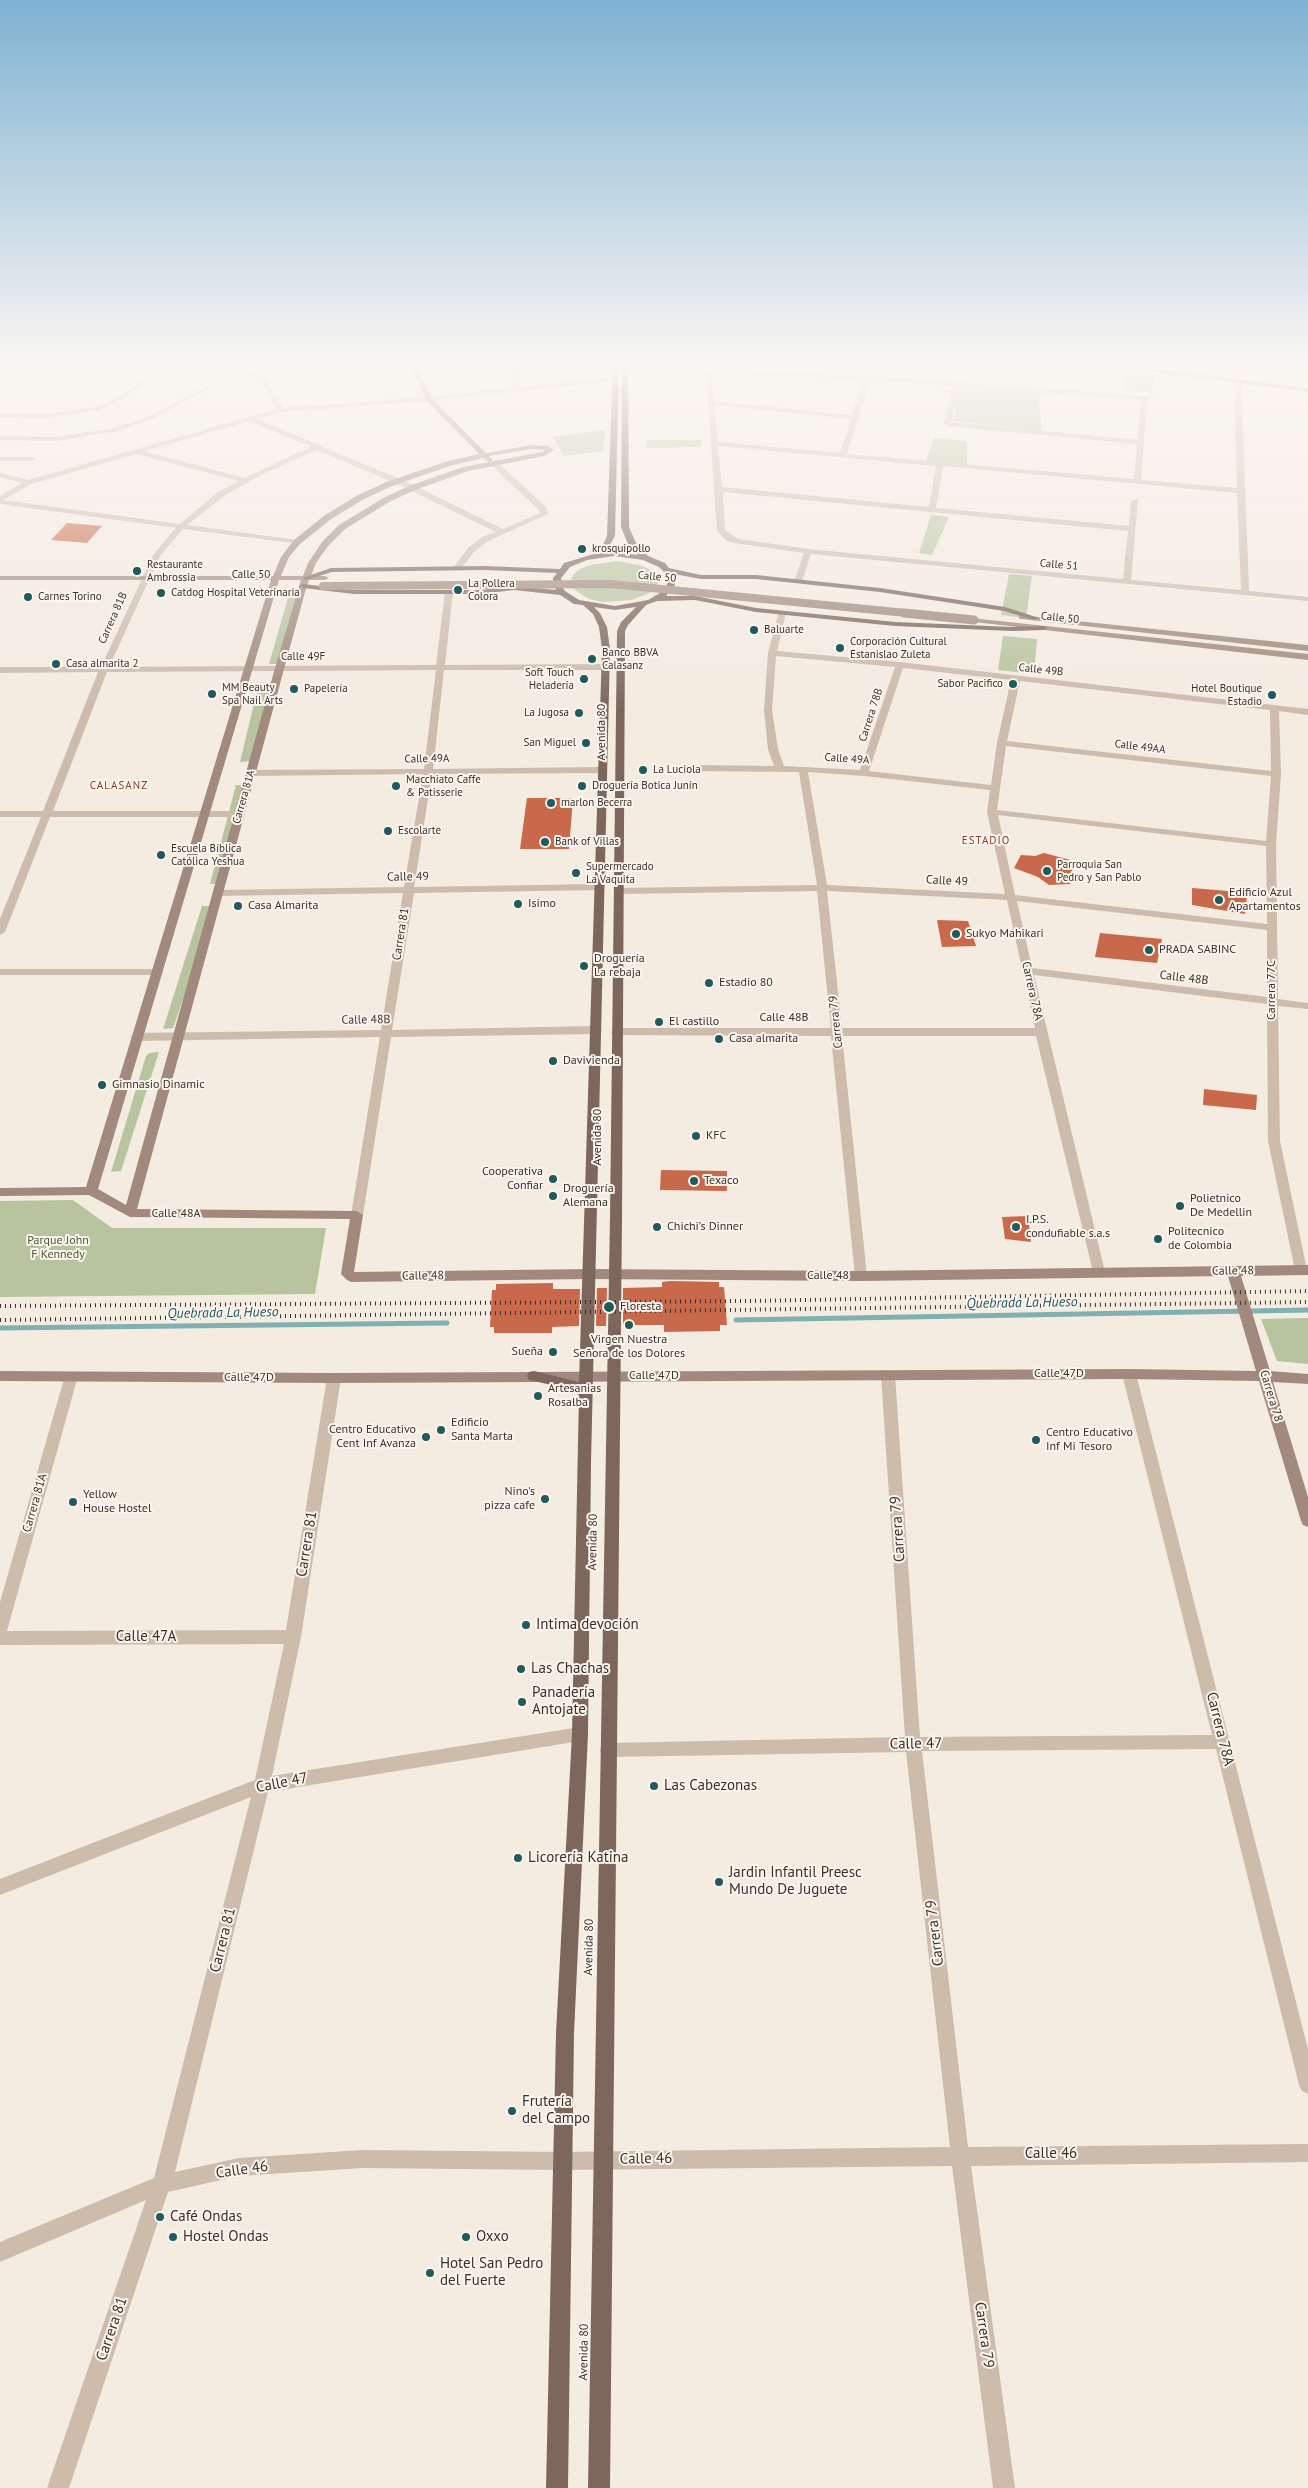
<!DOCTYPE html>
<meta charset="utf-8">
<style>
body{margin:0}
canvas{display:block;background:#f4ebe1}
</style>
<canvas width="1308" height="2488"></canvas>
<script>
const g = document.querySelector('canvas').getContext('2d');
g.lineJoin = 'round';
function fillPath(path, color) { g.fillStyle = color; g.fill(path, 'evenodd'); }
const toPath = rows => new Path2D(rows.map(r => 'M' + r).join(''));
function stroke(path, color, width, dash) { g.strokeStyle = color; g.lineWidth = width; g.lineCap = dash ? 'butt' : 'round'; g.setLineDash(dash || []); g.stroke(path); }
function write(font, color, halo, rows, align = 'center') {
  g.font = font + ' "PT Sans",sans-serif'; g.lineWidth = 4; g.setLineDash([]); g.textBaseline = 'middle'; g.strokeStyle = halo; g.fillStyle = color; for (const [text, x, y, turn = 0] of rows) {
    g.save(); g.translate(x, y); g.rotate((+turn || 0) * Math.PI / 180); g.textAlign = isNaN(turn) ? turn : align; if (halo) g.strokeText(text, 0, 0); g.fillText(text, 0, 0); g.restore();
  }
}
fillPath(toPath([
 [1127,374,1155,377,1151,393,1123,390],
 [957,386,1041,391,1041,398,1039,400,1042,431,954,421],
 [605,430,603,451,564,456,553,437],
 [934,438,967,441,967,465,925,463],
 [647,440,701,440,701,447,646,448],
 [931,515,949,517,932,555,919,553],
 [617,561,643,566,652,571,657,577,658,584,654,591,632,600,603,602,589,599,572,588,571,581,573,575,580,569,591,565],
 [1009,574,1032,576,1026,618,1001,615],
 [289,594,298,594,281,664,269,664],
 [1003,636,1037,639,1034,674,998,670],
 [273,682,252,761,240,762,259,683],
 [236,785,248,785,222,883,210,884],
 [202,906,216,906,173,1028,163,1029],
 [159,1052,121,1171,111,1172,146,1056,149,1053],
 [73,1200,112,1228,326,1228,315,1294,0,1297,0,1201],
 [1308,1318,1308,1364,1277,1361,1261,1319]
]), '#b8c4a0');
stroke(toPath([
 [736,1320,1308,1310],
 [0,1328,447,1323]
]), '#7fb0b2', 5);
fillPath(toPath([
 [67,523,102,526,87,543,51,540],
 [527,798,573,798,569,849,520,849],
 [1044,853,1074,861,1070,884,1049,885,1038,877,1014,868,1021,855,1035,856],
 [1192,888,1228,891,1247,896,1245,914,1192,905],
 [937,920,968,921,976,946,942,947],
 [1100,933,1162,939,1157,963,1095,957],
 [1204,1089,1257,1095,1256,1110,1203,1105],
 [661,1170,727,1171,727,1191,660,1190],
 [1028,1216,1031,1242,1005,1239,1002,1217],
 [670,1281,719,1282,719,1287,724,1287,727,1325,720,1325,720,1331,664,1332,664,1325,623,1325,623,1288,662,1287,662,1282],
 [553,1283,553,1289,580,1289,579,1326,552,1327,552,1333,494,1333,494,1327,490,1327,492,1290,496,1290,496,1284],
 [597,1288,607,1288,606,1326,596,1326]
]), '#c8694b');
fillPath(toPath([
 [225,363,234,363,265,378,283,408,428,397,511,388,515,363,521,363,518,387,616,377,619,379,616,381,428,401,281,412,257,419,317,444,321,445,322,447,403,480,503,529,540,513,539,510,489,463,496,461,546,507,548,514,488,541,474,552,460,570,454,570,453,568,468,548,482,537,496,532,397,484,317,450,259,476,224,496,187,525,297,540,301,542,300,544,183,529,160,556,109,667,436,665,445,592,449,590,453,592,445,665,605,664,609,667,605,670,444,670,433,769,602,767,607,770,602,773,432,774,414,887,600,884,605,887,600,890,414,893,392,1030,596,1026,602,1030,596,1034,391,1037,363,1215,357,1219,351,1215,380,1037,136,1041,130,1037,136,1033,381,1030,403,893,217,896,212,893,217,890,404,887,423,774,251,776,246,773,251,770,424,769,436,670,107,672,53,811,240,811,245,814,240,817,50,817,5,932,0,935,0,919,41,817,0,817,0,811,43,811,98,672,0,673,0,667,101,667,153,555,176,528,0,504,0,496,22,483,0,477,0,473,28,480,277,409,260,380,225,363],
 [250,421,311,447,244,478,144,451,250,421],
 [136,454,239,481,218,492,180,524,3,500,31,484,136,454],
 [298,363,415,363,417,365,414,367,324,368,298,363],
 [869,363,875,363,871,376,1144,396,1155,394,1155,396,1147,399,1141,480,1237,488,1235,417,1236,381,1241,380,1249,591,1308,597,1308,601,811,554,802,581,795,583,794,581,804,553,734,543,727,541,717,531,706,371,709,369,865,376,869,363],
 [712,373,863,380,852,415,713,401,712,373],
 [870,380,952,386,944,424,947,426,1137,444,1134,479,847,454,870,380],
 [959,387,1141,400,1137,440,951,422,959,387],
 [714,405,851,419,840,453,718,442,714,405],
 [718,446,936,466,929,507,722,487,718,446],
 [943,466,1237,493,1241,590,1131,580,1138,499,1131,501,1129,526,936,508,943,466],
 [723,492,1128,531,1123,579,808,549,738,539,725,530,723,492],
 [142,381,145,383,144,384,114,404,99,410,48,418,0,417,0,413,48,414,96,407,110,402,142,381],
 [206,386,209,388,208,389,152,419,118,431,57,441,0,440,0,436,57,437,115,428,148,417,206,386],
 [0,457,32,457,36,459,32,461,0,461,0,457],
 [779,611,786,613,777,651,900,662,1308,709,1308,715,1279,711,1281,774,1276,844,1278,999,1308,1003,1308,1009,1278,1006,1280,1141,1307,1270,1305,1273,1301,1275,1297,1273,1295,1270,1268,1141,1267,1004,1034,975,1105,1272,1103,1275,1099,1277,1095,1275,1093,1272,1036,1036,842,1036,867,1276,865,1279,861,1281,857,1279,855,1276,831,1036,613,1035,611,1032,617,1028,831,1028,817,891,619,894,614,891,619,888,817,885,799,772,695,771,690,768,695,765,774,766,768,749,764,710,768,653,779,611],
 [776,656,895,667,860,770,784,766,778,749,772,710,776,656],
 [903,668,1011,680,997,743,991,785,869,771,903,668],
 [1020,681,1270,710,1271,771,1007,741,1020,681],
 [1006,746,1271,776,1266,841,997,810,1006,746],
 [808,772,864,776,990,790,987,812,1005,894,827,885,808,772],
 [998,815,1266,846,1267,924,1015,895,998,815],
 [827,891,1007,900,1035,1028,842,1028,827,891],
 [1017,901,1267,930,1267,997,1032,968,1017,901],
 [0,969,156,969,161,972,156,975,0,975,0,969],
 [1129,1369,1134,1370,1136,1374,1308,2049,1308,2094,1302,2091,1299,2085,1216,1749,922,1751,968,2147,1308,2144,1308,2162,971,2166,1015,2488,993,2488,952,2166,562,2170,363,2168,239,2176,168,2192,69,2488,47,2488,146,2200,0,2262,0,2242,154,2178,251,1797,0,1895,0,1879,255,1780,284,1644,0,1645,0,1602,66,1372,76,1372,78,1376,7,1631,286,1630,327,1378,329,1374,334,1373,339,1374,341,1378,301,1637,272,1776,580,1727,586,1729,588,1734,586,1739,580,1741,268,1792,175,2172,239,2158,363,2150,562,2152,950,2147,906,1752,608,1757,602,1755,600,1750,602,1745,608,1743,905,1737,881,1375,883,1371,888,1370,893,1371,895,1375,920,1737,1212,1735,1122,1374,1124,1370,1129,1369]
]), '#cdbbac');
fillPath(toPath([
 [410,363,416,363,431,398,486,453,532,445,548,446,554,450,544,456,468,471,415,490,391,501,345,529,328,546,316,563,311,576,325,576,329,578,325,580,309,580,305,592,137,1209,357,1211,363,1215,354,1272,589,1269,861,1271,1308,1265,1308,1275,1241,1276,1270,1371,1308,1374,1308,1384,1273,1382,1308,1497,1308,1527,1303,1525,1301,1521,1259,1381,1129,1379,334,1383,0,1381,0,1371,334,1373,1129,1369,1256,1371,1228,1276,861,1281,589,1279,351,1282,347,1280,341,1274,350,1219,130,1217,89,1195,0,1196,0,1188,86,1187,271,580,0,580,0,576,273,576,281,557,294,540,325,515,358,495,386,482,445,462,479,454,426,400,410,363],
 [532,449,545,450,542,452,463,467,409,486,385,497,339,525,322,542,308,563,303,576,281,576,289,557,300,544,331,519,364,499,392,486,450,466,483,458,489,462,493,460,489,456,532,449],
 [279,580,301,580,275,668,126,1205,98,1189,279,580],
 [1086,363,1107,363,1308,388,1308,392,1086,363],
 [1019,615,1308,645,1308,651,1022,619,1019,619,1019,615],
 [971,618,1308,654,1308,660,974,622,970,620,971,618]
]), '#a18a7d');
fillPath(toPath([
 [613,363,619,363,615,536,605,553,614,552,638,555,628,544,621,527,622,363,628,363,629,527,636,543,648,556,665,563,669,568,701,575,756,575,880,588,1005,607,1039,618,1035,620,1004,611,880,592,756,579,701,579,674,574,675,585,666,596,695,596,756,608,895,622,1012,627,1044,626,1048,628,1044,630,1012,631,895,626,756,612,695,600,657,601,646,605,628,625,625,631,622,1217,610,2488,588,2488,610,1217,617,631,621,622,636,607,615,610,594,607,600,613,607,627,610,649,591,1462,588,1734,574,2033,568,2488,546,2488,556,2033,572,1734,579,1395,570,1389,529,1380,527,1376,529,1372,534,1371,579,1382,602,649,599,627,593,614,583,605,574,604,560,595,514,590,481,594,354,594,303,588,299,586,303,584,354,590,481,590,514,586,556,590,553,585,553,578,557,573,484,570,332,572,306,580,302,578,331,568,484,566,560,569,564,563,594,554,601,549,607,536,613,363],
 [614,556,643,560,659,567,667,575,667,585,660,593,648,600,615,606,579,600,565,591,561,585,561,578,570,567,587,560,614,556]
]), '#7d675c');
stroke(toPath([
 [0,1306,747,1301,1308,1291],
 [0,1320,1308,1302]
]), '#3b302b', 4, [1, 4]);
stroke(toPath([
 [323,586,610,584,917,614]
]), '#a18a7d', 8);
stroke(toPath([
 [904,613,974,620]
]), '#a18a7d', 9);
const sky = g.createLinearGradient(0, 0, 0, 712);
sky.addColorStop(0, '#7eb2d2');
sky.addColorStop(0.51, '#faf6f2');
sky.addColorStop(1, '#faf6f200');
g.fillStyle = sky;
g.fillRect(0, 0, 1308, 712);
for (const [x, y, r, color] of [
 [582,549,5,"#1f5a5e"],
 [137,571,5,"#1f5a5e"],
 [458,590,5,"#1f5a5e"],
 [161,593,5,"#1f5a5e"],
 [28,597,5,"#1f5a5e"],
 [754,630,5,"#1f5a5e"],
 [840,648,5,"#1f5a5e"],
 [592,659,5,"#1f5a5e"],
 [56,664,5,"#1f5a5e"],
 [584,679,5,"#1f5a5e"],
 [1013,684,5,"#1f5a5e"],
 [294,689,5,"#1f5a5e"],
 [212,694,5,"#1f5a5e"],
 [1272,695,5,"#1f5a5e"],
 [579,713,5,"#1f5a5e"],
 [586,743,5,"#1f5a5e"],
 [643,770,5,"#1f5a5e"],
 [396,786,5,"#1f5a5e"],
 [582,786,5,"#1f5a5e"],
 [551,803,5,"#1f5a5e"],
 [388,831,5,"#1f5a5e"],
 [545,842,5,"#1f5a5e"],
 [161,855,5,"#1f5a5e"],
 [1047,871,5,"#1f5a5e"],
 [576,873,5,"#1f5a5e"],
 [1219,900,5,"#1f5a5e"],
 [518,904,5,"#1f5a5e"],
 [238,906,5,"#1f5a5e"],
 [956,934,5,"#1f5a5e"],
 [1149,950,5,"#1f5a5e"],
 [584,966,5,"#1f5a5e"],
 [709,983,5,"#1f5a5e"],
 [659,1022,5,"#1f5a5e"],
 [719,1039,5,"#1f5a5e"],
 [553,1061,5,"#1f5a5e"],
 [102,1085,5,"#1f5a5e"],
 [696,1136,5,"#1f5a5e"],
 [553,1179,5,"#1f5a5e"],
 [694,1181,5,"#1f5a5e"],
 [553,1196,5,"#1f5a5e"],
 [1180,1206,5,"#1f5a5e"],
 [657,1227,5,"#1f5a5e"],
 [1016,1227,5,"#1f5a5e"],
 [1158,1239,5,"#1f5a5e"],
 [609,1307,6,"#1f5a5e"],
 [629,1325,5,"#1f5a5e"],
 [553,1352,5,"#1f5a5e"],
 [538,1396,5,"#1f5a5e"],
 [441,1430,5,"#1f5a5e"],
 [426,1437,5,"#1f5a5e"],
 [1036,1440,5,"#1f5a5e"],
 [545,1499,5,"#1f5a5e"],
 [73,1502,5,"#1f5a5e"],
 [526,1625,5,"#1f5a5e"],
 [521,1669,5,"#1f5a5e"],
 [522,1702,5,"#1f5a5e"],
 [654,1786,5,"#1f5a5e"],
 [518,1858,5,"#1f5a5e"],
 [719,1882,5,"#1f5a5e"],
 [512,2111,5,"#1f5a5e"],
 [160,2217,5,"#1f5a5e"],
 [173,2237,5,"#1f5a5e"],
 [466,2237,5,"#1f5a5e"],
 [430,2273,5,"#1f5a5e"]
]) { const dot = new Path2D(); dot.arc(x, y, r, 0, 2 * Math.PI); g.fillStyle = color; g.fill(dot); stroke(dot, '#fbf5ee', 2); }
write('11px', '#3b302b', '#fbf5ee', [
 ["krosquipollo",592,549],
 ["Restaurante",147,565],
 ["Ambrossia",147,578],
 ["La Pollera",468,584],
 ["Colora",468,597],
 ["Catdog Hospital Veterinaria",171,593],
 ["Carnes Torino",38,597],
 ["Baluarte",764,630],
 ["Corporación Cultural",850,642],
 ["Estanislao Zuleta",850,655],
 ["Banco BBVA",602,653],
 ["Calasanz",602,666],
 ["Casa almarita 2",66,664],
 ["Soft Touch",574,673,"right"],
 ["Heladería",574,686,"right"],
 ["Sabor Pacifico",1003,684,"right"],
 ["MM Beauty",222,688],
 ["Spa Nail Arts",222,701],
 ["Papelería",304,689],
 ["Hotel Boutique",1262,689,"right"],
 ["Estadio",1262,702,"right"],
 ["La Jugosa",569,713,"right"],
 ["San Miguel",576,743,"right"],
 ["La Luciola",653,770],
 ["Macchiato Caffe",406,780],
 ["& Patisserie",406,793],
 ["Droguería Botica Junín",592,786],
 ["marlon Becerra",561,803],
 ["Escolarte",398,831],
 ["Bank of Villas",555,842],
 ["Escuela Bíblica",171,849],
 ["Católica Yeshua",171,862],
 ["Parroquia San",1057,865],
 ["Pedro y San Pablo",1057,878],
 ["Supermercado",586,867],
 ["La Vaquita",586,880]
], 'left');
write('11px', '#3b302b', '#fbf5ee', [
 ["Calle 51",1059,565,5],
 ["Calle 50",251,575],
 ["Calle 50",657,577,5],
 ["Carrera 81B",113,618,-66],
 ["Calle 50",1060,618,6],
 ["Calle 49F",303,657],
 ["Calle 49B",1041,670,6],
 ["Carrera 78B",871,715,-72],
 ["Calle 49AA",1140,747,7],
 ["Calle 49A",427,759,-1],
 ["Calle 49A",847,759,4],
 ["Carrera 81A",244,797,-74]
]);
g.letterSpacing = '1px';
write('11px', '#8c3b22', '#fbf5ee', [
 ["CALASANZ",119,786],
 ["ESTADIO",986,841]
]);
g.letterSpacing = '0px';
write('12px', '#3b302b', '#fbf5ee', [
 ["Avenida 80",602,732,-90],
 ["Calle 49",408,877,-1],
 ["Calle 49",947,881,3],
 ["Carrera 81",401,934,-81],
 ["Calle 48B",1184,978,7],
 ["Carrera 77C",1272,990,-90],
 ["Carrera 78A",1032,991,77],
 ["Calle 48B",784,1018],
 ["Calle 48B",366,1020,-1],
 ["Carrera 79",836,1022,-96],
 ["Avenida 80",598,1137,-90],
 ["Calle 48A",176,1214],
 ["Calle 48",1233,1271,-1],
 ["Calle 48",423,1276,-1],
 ["Calle 48",828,1276],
 ["Calle 47D",1059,1374],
 ["Calle 47D",654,1376],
 ["Calle 47D",249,1378],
 ["Carrera 78",1271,1396,73],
 ["Carrera 81A",35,1503,-74],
 ["Avenida 80",593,1542,-89],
 ["Avenida 80",589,1947,-89],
 ["Avenida 80",584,2352,-89]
]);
write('12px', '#3b302b', '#fbf5ee', [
 ["Edificio Azul",1229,893],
 ["Apartamentos",1229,907],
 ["Isimo",528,904],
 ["Casa Almarita",248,906],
 ["Sukyo Mahikari",966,934],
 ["PRADA SABINC",1159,950],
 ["Droguería",594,959],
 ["La rebaja",594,973],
 ["Estadio 80",719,983],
 ["El castillo",669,1022],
 ["Casa almarita",729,1039],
 ["Davivienda",563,1061],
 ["Gimnasio Dinamic",112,1085],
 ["KFC",706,1136],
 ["Cooperativa",543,1172,"right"],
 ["Confiar",543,1186,"right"],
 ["Texaco",704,1181],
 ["Droguería",563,1189],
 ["Alemana",563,1203],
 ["Polietnico",1190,1199],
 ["De Medellin",1190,1213],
 ["I.P.S.",1026,1220],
 ["condufiable s.a.s",1026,1234],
 ["Chichi’s Dinner",667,1227],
 ["Politecnico",1168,1232],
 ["de Colombia",1168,1246],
 ["Floresta",620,1307],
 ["Virgen Nuestra",629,1340,"center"],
 ["Señora de los Dolores",629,1354,"center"],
 ["Sueña",543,1352,"right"],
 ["Artesanias",548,1389],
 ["Rosalba",548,1403],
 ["Edificio",451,1423],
 ["Santa Marta",451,1437],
 ["Centro Educativo",416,1430,"right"],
 ["Cent Inf Avanza",416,1444,"right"],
 ["Centro Educativo",1046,1433],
 ["Inf Mi Tesoro",1046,1447],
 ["Nino's",535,1492,"right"],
 ["pizza cafe",535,1506,"right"],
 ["Yellow",83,1495],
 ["House Hostel",83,1509]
], 'left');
write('12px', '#4a5a2e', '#fbf5ee', [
 ["Parque John",58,1241],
 ["F Kennedy",58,1255]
]);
write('italic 14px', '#1f5a5e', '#fbf5ee', [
 ["Quebrada La Hueso",1022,1303,-1],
 ["Quebrada La Hueso",223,1313,-1]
]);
write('15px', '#3b302b', '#fbf5ee', [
 ["Carrera 79",898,1529,-94],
 ["Carrera 81",307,1544,-81],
 ["Calle 47A",146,1637],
 ["Carrera 78A",1220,1729,76],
 ["Calle 47",916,1744,-1],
 ["Calle 47",282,1783,-11],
 ["Carrera 79",935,1933,-97],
 ["Carrera 81",223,1940,-76],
 ["Calle 46",1051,2154],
 ["Calle 46",646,2159,-1],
 ["Calle 46",242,2170,-8],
 ["Carrera 81",112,2329,-71],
 ["Carrera 79",984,2335,82]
]);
write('15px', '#3b302b', '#fbf5ee', [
 ["Intima devoción",536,1625],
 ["Las Chachas",531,1669],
 ["Panadería",532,1693],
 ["Antojate",532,1710],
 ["Las Cabezonas",664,1786],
 ["Licorería Katina",528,1858],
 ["Jardin Infantil Preesc",729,1873],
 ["Mundo De Juguete",729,1890],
 ["Frutería",522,2102],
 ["del Campo",522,2119],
 ["Café Ondas",170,2217],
 ["Hostel Ondas",183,2237],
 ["Oxxo",476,2237],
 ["Hotel San Pedro",440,2264],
 ["del Fuerte",440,2281]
], 'left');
</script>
